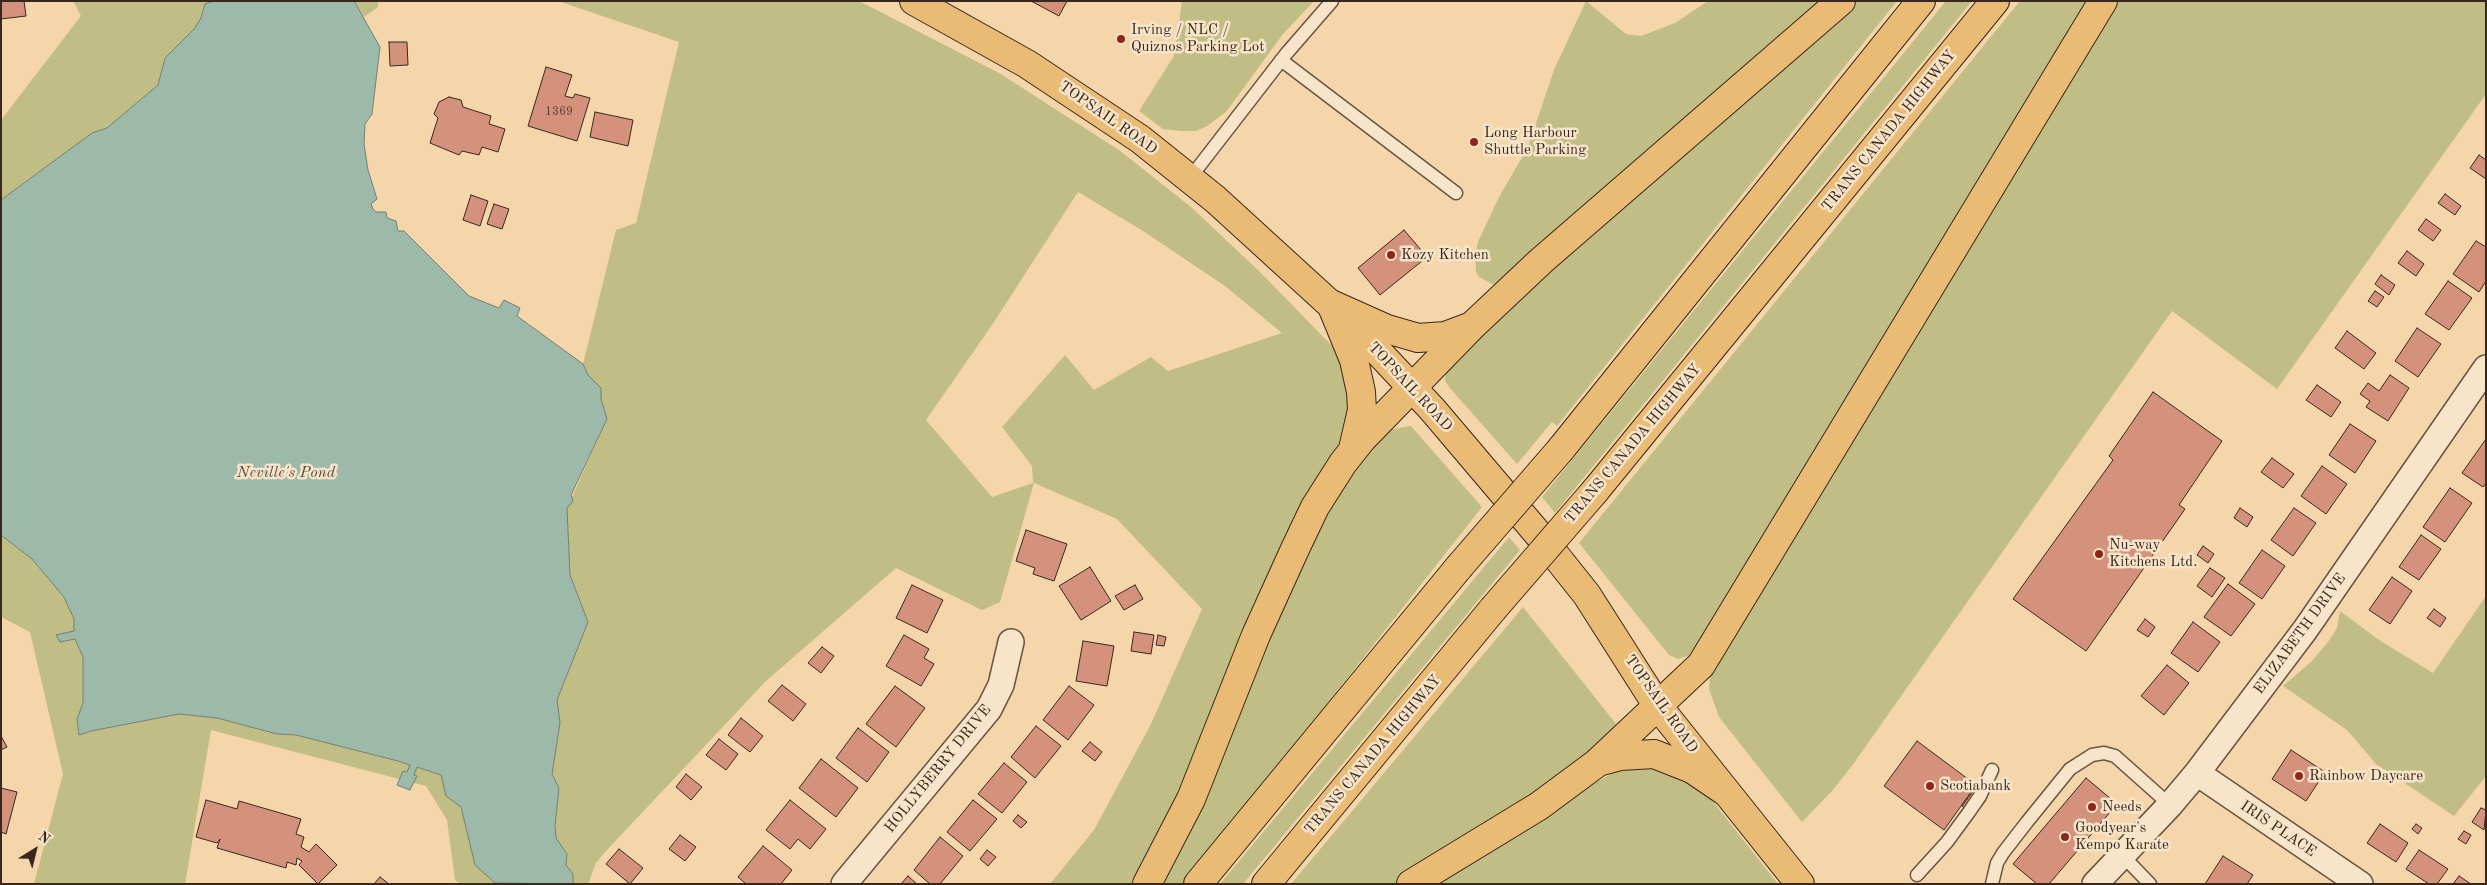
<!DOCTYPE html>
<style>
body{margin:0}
#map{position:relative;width:2487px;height:885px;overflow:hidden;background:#f4d6aa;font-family:"Old Standard TT",serif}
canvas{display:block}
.frame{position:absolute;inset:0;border:2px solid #38271e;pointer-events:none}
.north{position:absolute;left:10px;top:825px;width:50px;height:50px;-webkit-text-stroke:4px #f8e4c8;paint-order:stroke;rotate:36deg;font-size:14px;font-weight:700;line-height:20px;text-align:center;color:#38271e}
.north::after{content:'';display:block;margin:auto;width:18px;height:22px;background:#38271e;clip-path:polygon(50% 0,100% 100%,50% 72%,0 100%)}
</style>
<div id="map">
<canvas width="2487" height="885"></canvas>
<div class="frame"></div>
<div class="north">N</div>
</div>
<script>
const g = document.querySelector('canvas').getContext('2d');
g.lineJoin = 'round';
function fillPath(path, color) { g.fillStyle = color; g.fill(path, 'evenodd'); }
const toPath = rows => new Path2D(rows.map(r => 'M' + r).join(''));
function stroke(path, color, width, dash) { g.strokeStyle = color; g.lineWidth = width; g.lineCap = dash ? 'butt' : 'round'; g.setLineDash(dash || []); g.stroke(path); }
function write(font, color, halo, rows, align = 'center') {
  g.font = font + ' "Old Standard TT",serif'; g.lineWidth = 5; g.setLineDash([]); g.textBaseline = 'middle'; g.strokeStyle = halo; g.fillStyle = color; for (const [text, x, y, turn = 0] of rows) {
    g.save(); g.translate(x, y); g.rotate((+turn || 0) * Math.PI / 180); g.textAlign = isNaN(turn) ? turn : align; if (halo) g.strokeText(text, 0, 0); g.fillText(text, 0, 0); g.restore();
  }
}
fillPath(toPath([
 [73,1,214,1,205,4,201,18,194,29,165,58,158,85,107,128,92,133,1,200,1,120,81,16],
 [354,1,378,1,378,7,364,17],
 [558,1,861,2,999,73,1119,150,1191,207,1259,271,1339,353,1353,386,1347,431,1201,742,1156,845,1133,884,1050,884,1094,830,1151,724,1202,609,1117,519,1034,483,1000,602,982,610,896,568,766,681,606,851,596,863,588,884,573,884,573,874,566,865,567,854,556,838,555,826,559,788,551,774,560,723,557,700,588,622,570,575,567,508,607,419,601,399,601,388,588,375,583,364,616,230,636,223,679,42],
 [1078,192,1143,231,1225,286,1282,333,1168,371,1151,357,1094,390,1065,355,1002,427,1032,466,1033,483,992,497,926,420,992,325],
 [1182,1,1314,1,1283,34,1226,112,1207,126,1196,131,1181,131,1163,129,1139,111,1174,56],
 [1586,1,1626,34,1641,36,1675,23,1708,1,1829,1,1498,287,1479,277,1476,272,1475,255,1478,242,1499,197,1528,147,1554,70],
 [1853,1,1897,1,1557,426,1552,422,1517,464,1449,387,1445,381,1446,368,1473,337],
 [1946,1,1972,1,1555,513,1542,497],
 [2020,1,2095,1,1698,650,1688,656,1678,659,1669,655,1579,543],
 [2111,1,2486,1,2486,94,2277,389,2172,311,1854,763,1832,791,1802,822,1719,717,1709,689,1710,674],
 [1411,426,1482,507,1231,826,1182,884,1155,884,1283,592,1348,469,1388,430],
 [1,535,32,559,64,597,74,619,75,640,83,657,85,672,83,704,77,719,79,735,91,731,179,714,217,718,277,734,296,735,340,746,398,761,441,775,446,796,461,807,475,865,496,884,460,884,455,880,447,820,426,786,211,730,185,884,34,884,63,774,30,632,1,617],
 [1509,537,1520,550,1243,884,1220,884],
 [2486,596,2486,776,2454,816,2376,764,2347,730,2283,686,2311,662,2328,642,2337,628,2340,611,2379,640,2433,673],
 [1523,607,1620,729,1611,740,1461,846,1394,884,1291,884],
 [1640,761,1696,780,1778,884,1428,884,1600,780,1628,765]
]), '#c0bd85');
const water = toPath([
 [214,1,354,1,380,47,372,114,365,124,364,144,368,170,377,199,371,204,373,209,376,212,386,212,387,218,396,221,398,231,404,231,469,296,499,308,504,300,520,308,517,316,583,364,588,375,601,388,601,399,607,419,571,495,573,501,567,508,570,575,588,622,557,700,560,723,552,774,559,788,555,826,556,838,567,854,566,865,573,874,573,884,495,883,475,865,461,807,446,796,441,775,417,767,414,775,417,776,410,790,397,785,403,771,407,772,410,765,398,761,296,735,277,734,217,718,179,714,91,731,79,735,77,719,83,703,83,657,75,639,60,642,56,635,74,631,74,619,64,597,32,559,1,535,1,200,92,133,107,128,158,85,165,58,194,29,201,18,205,4,214,1]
]);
fillPath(water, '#9cb9a9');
stroke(water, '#747f71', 1);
const building = toPath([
 [1,1,24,1,26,16,1,19,1,1],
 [1031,1,1067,1,1059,16,1031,1],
 [389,42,407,42,408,65,390,66,389,42],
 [546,67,572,75,565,96,573,98,575,94,590,98,577,141,528,126,546,67],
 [449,97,461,100,463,107,491,116,489,124,505,129,498,152,482,147,479,155,462,151,459,155,430,143,438,118,434,114,439,102,449,97],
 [595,112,633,120,628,146,590,137,595,112],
 [2479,155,2486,160,2486,179,2470,168,2479,155],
 [2445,194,2461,206,2455,215,2438,203,2445,194],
 [471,195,488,201,480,226,463,220,471,195],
 [494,204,509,209,502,229,487,224,494,204],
 [2426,219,2441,230,2433,241,2418,230,2426,219],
 [1404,230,1427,257,1380,295,1358,268,1404,230],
 [2476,241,2486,247,2486,281,2479,292,2453,274,2476,241],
 [2407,251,2424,264,2416,276,2398,263,2407,251],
 [2381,275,2395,285,2389,295,2375,284,2381,275],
 [2448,281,2472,298,2449,330,2425,314,2448,281],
 [2375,291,2384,297,2377,307,2368,301,2375,291],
 [2417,328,2441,344,2418,377,2395,361,2417,328],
 [2347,331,2376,353,2364,369,2335,348,2347,331],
 [2390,375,2409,388,2388,421,2366,407,2370,401,2360,394,2368,383,2379,391,2390,375],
 [2317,385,2341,402,2331,417,2306,400,2317,385],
 [2153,392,2222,441,2179,505,2185,509,2086,651,2013,599,2113,460,2109,456,2153,392],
 [2350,424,2376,441,2355,473,2329,455,2350,424],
 [2486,439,2486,483,2483,487,2462,473,2486,439],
 [2272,458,2294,474,2283,488,2261,472,2272,458],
 [2322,466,2347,484,2326,514,2301,496,2322,466],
 [2450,488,2472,503,2445,542,2423,527,2450,488],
 [2240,508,2253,517,2247,527,2234,518,2240,508],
 [2294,508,2316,523,2293,556,2271,540,2294,508],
 [1026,530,1067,544,1054,581,1033,574,1035,568,1016,561,1026,530],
 [2421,535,2441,549,2419,580,2399,567,2421,535],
 [2203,546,2214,554,2208,563,2197,555,2203,546],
 [2262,550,2285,566,2262,599,2239,583,2262,550],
 [1090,567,1111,601,1081,620,1059,586,1090,567],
 [2210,568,2225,578,2212,597,2197,586,2210,568],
 [2392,577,2412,591,2390,624,2369,610,2392,577],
 [2228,584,2255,604,2231,636,2204,617,2228,584],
 [912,585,943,600,927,633,896,618,912,585],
 [1135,585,1143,599,1124,610,1115,596,1135,585],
 [2434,609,2446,618,2440,627,2427,618,2434,609],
 [2145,619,2155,627,2148,637,2137,630,2145,619],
 [2193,622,2220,642,2198,672,2171,653,2193,622],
 [1134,632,1154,635,1151,654,1131,651,1134,632],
 [904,635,929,649,924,658,934,664,921,686,886,666,904,635],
 [1158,635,1166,637,1164,646,1156,645,1158,635],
 [1083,641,1114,646,1107,686,1076,681,1083,641],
 [822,647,834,656,821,673,808,663,822,647],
 [2167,665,2189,683,2164,715,2141,696,2167,665],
 [782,685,806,704,793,721,768,701,782,685],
 [895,686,925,708,896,747,866,724,895,686],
 [1069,686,1094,705,1068,740,1043,720,1069,686],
 [741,718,763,736,750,752,728,735,741,718],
 [1036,726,1061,746,1035,778,1011,757,1036,726],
 [858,728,889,752,867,782,836,758,858,728],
 [1,736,7,747,1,750,1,736],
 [719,739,738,754,726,770,706,755,719,739],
 [1917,741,1976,785,1944,830,1884,786,1917,741],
 [1090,742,1102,752,1095,761,1082,751,1090,742],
 [2291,750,2325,772,2306,801,2272,779,2291,750],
 [821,759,858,788,836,817,799,788,821,759],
 [1004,763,1027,782,1002,813,978,794,1004,763],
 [686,774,702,787,691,800,676,787,686,774],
 [2086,778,2117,804,2049,884,2037,884,2013,864,2086,778],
 [1,788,17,792,6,834,1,832,1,788],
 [1973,791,1986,800,1974,816,1962,806,1973,791],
 [206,800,237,809,239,801,301,819,296,834,304,837,301,847,309,852,316,844,337,865,318,884,299,865,302,861,297,858,296,865,287,862,286,868,217,848,220,839,217,843,196,837,206,800],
 [790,800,826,829,810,849,798,839,790,849,766,830,790,800],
 [973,800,997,819,970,851,947,832,973,800],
 [2481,808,2486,810,2484,830,2472,822,2481,808],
 [1018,815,1027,822,1021,828,1013,821,1018,815],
 [2380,824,2408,843,2396,862,2367,843,2380,824],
 [2416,824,2422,828,2418,834,2412,829,2416,824],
 [2464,831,2471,835,2466,844,2458,839,2464,831],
 [680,835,696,847,685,861,669,849,680,835],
 [940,837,963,856,940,884,930,884,914,870,940,837],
 [763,846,792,870,781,884,746,884,738,877,763,846],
 [619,849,643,868,630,884,606,864,619,849],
 [987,850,996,857,988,866,980,859,987,850],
 [2419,850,2448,869,2437,884,2429,884,2406,869,2419,850],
 [2223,856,2253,875,2247,884,2205,884,2223,856],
 [908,876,917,884,901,884,908,876],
 [2459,876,2471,884,2453,884,2459,876],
 [380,877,389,884,374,884,380,877]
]);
fillPath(building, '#d4927c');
stroke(building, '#38271e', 1);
const service = toPath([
 [1281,60,1456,193],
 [1190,178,1286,54,1332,1],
 [2122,855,2150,884],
 [1917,875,1947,842,1969,812,1980,796,1992,770],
 [1992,884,1997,863,2003,853,2027,822,2070,769,2092,755,2104,753,2115,756,2170,805]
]);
const minor = toPath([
 [2197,773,2360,884],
 [844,884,989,709,1001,685,1011,642],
 [2095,884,2170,805,2197,773,2305,630,2486,368]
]);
const primary = toPath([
 [914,1,1027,64,1140,139,1215,199,1353,325,1432,409,1544,541,1587,595,1657,705,1800,884]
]);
const motorway = toPath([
 [1331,304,1354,360,1361,392,1362,410,1353,449],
 [1331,304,1387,329,1418,338,1445,336,1469,327],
 [1561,449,1921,1],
 [1595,491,1995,1],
 [1598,762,1620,756,1654,754,1692,769,1726,792],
 [1147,884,1191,799,1256,635,1295,549,1315,507,1343,463,1362,439,1473,325,1541,261,1841,1],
 [1198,884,1459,567],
 [1266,884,1493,609],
 [1411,884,1539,806,1597,763,1701,665,2103,1]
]);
stroke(service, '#675341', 15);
stroke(minor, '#675341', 28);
stroke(primary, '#38271e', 30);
stroke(motorway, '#38271e', 30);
stroke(service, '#f8e4c8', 12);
stroke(minor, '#f8e4c8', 25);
stroke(primary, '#eabb75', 28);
stroke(motorway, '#eabb75', 28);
const motorwayBridge = toPath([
 [1459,567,1561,449],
 [1493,609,1595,491]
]);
stroke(motorwayBridge, '#38271e', 30, []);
stroke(motorwayBridge, '#eabb75', 28);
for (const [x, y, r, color] of [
 [1121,39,5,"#8f2418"],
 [1474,142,5,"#8f2418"],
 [1391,255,5,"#8f2418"],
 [2099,554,5,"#8f2418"],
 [2299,776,5,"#8f2418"],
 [1930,786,5,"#8f2418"],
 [2092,807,5,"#8f2418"],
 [2065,837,5,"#8f2418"]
]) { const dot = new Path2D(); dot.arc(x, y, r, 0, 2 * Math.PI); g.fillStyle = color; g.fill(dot); stroke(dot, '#f8e4c8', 2); }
write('12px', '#5f4236', null, [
 ["1369",559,112]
]);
write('15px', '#38271e', '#f8e4c8', [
 ["Irving / NLC /",1131,30],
 ["Quiznos Parking Lot",1131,47],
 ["Long Harbour",1484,133],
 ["Shuttle Parking",1484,150],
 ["Kozy Kitchen",1401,255],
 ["Nu-way",2109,545],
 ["Kitchens Ltd.",2109,562],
 ["Rainbow Daycare",2309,776],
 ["Scotiabank",1940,786],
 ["Needs",2102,807],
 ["Goodyear's",2075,828],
 ["Kempo Karate",2075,845]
], 'left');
write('15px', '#38271e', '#f8e4c8', [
 ["TOPSAIL ROAD",1108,118,35],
 ["TRANS CANADA HIGHWAY",1889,131,-51],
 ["TOPSAIL ROAD",1410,387,47],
 ["TRANS CANADA HIGHWAY",1633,444,-50],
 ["ELIZABETH DRIVE",2300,634,-54],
 ["TOPSAIL ROAD",1661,704,55],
 ["TRANS CANADA HIGHWAY",1373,755,-50],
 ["HOLLYBERRY DRIVE",938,769,-51],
 ["IRIS PLACE",2278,829,34]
]);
write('italic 16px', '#514c41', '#f8e4c8', [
 ["Neville's Pond",286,473]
]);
</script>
